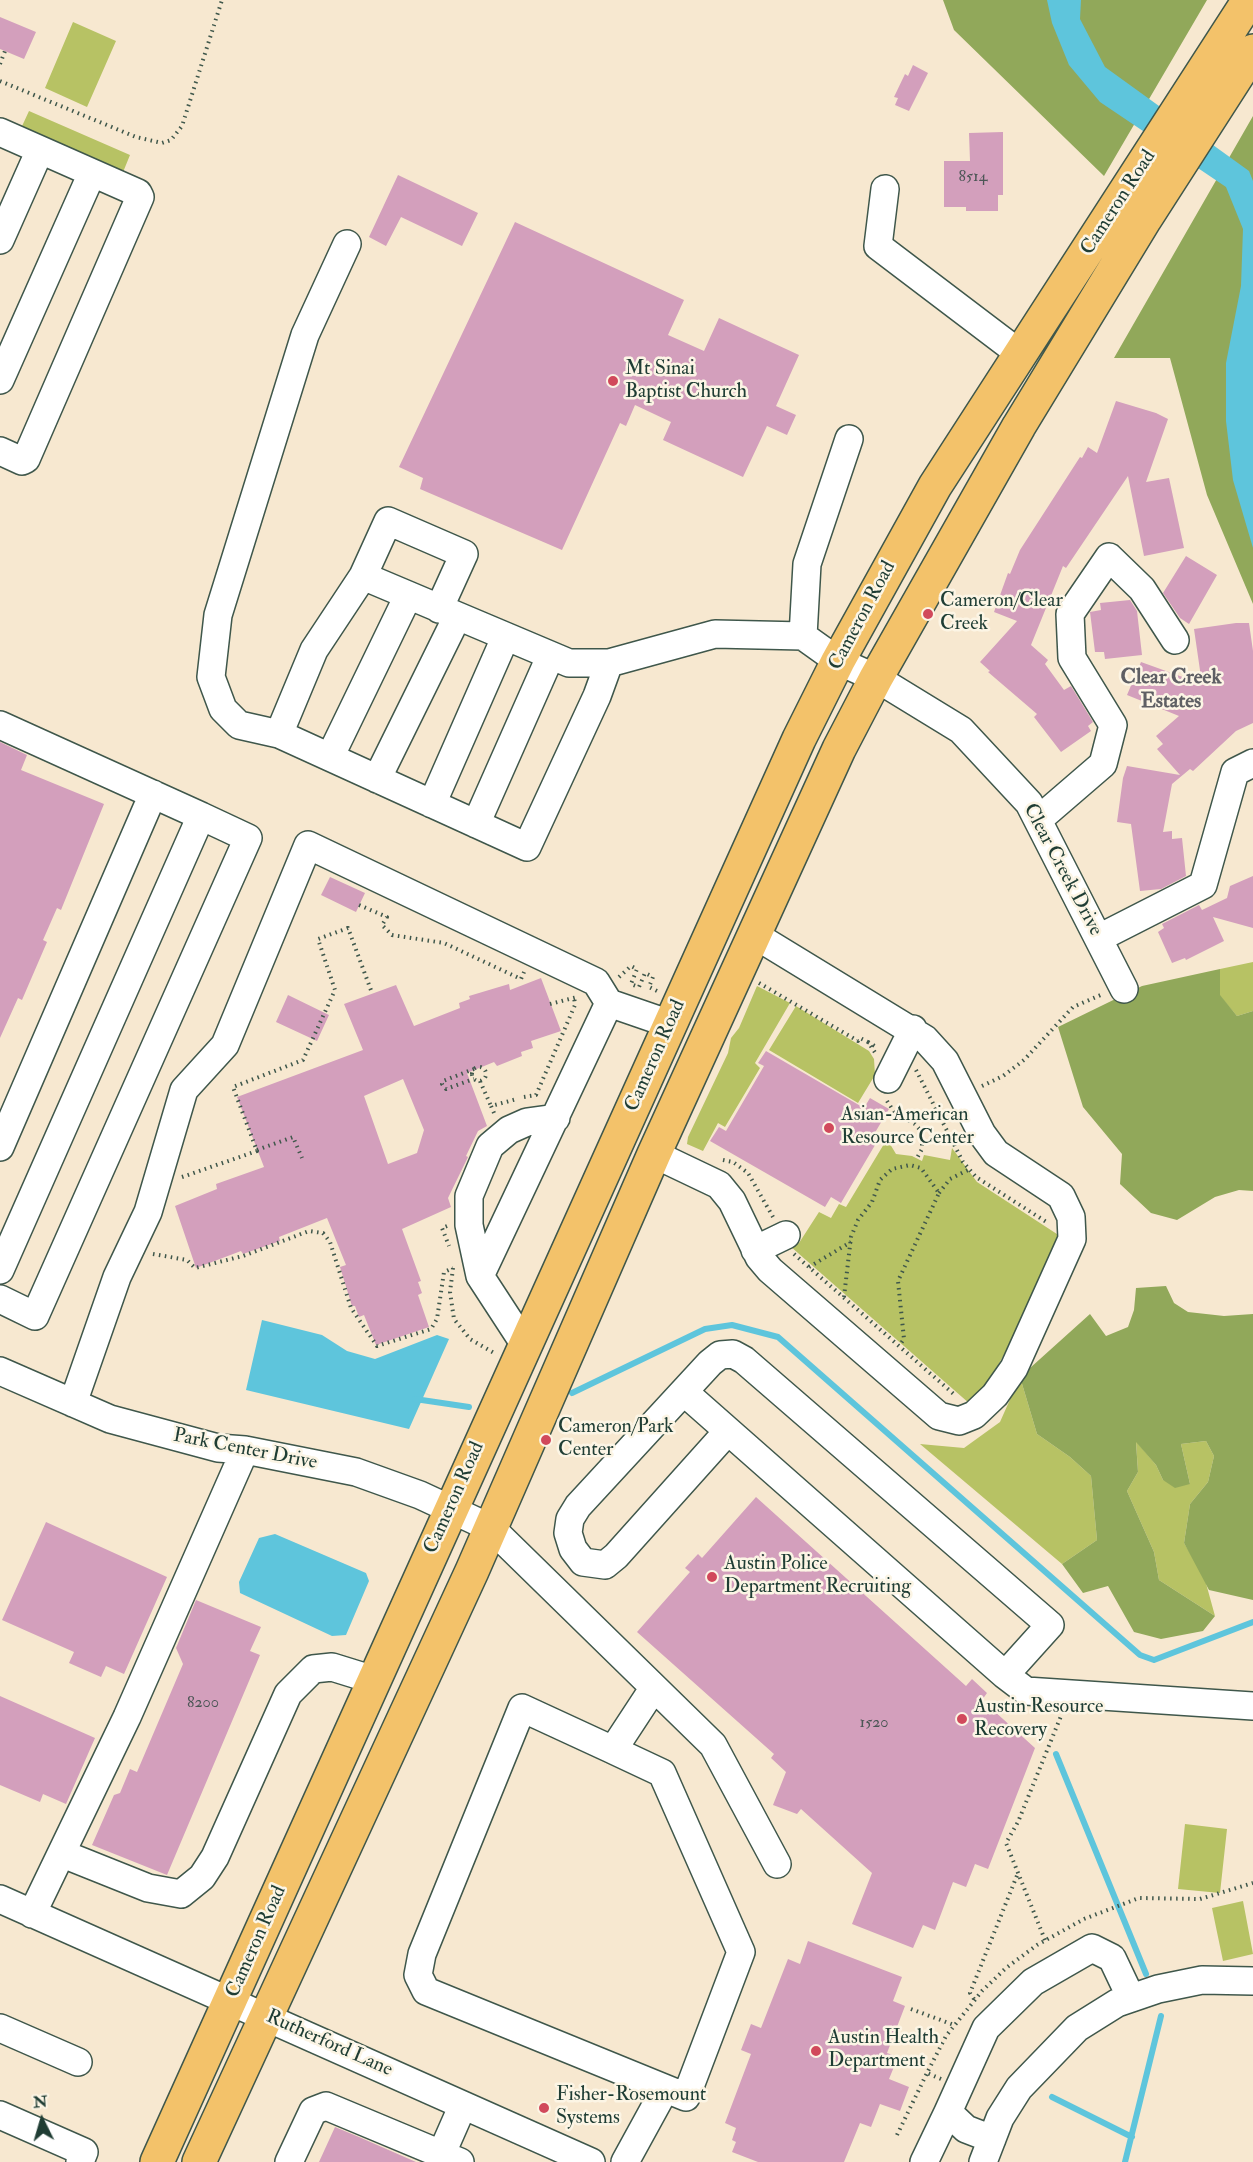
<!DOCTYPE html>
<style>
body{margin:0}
#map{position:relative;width:1253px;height:2162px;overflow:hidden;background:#f7e8d0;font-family:"IM FELL Double Pica",serif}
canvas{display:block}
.north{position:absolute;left:12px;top:2090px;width:60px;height:60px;-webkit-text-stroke:4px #fcf5e5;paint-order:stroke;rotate:355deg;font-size:16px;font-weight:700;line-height:24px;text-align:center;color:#1f3d34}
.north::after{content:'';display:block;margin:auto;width:21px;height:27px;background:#1f3d34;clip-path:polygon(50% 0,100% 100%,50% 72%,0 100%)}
</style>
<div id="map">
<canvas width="1253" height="2162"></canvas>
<div class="north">N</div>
</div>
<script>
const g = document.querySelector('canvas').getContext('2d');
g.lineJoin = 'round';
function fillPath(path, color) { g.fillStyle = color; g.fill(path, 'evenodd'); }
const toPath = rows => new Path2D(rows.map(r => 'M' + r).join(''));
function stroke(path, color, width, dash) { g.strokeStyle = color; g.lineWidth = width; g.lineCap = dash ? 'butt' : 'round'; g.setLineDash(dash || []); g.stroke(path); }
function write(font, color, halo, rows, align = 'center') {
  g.font = font + ' "IM FELL Double Pica",serif'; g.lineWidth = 5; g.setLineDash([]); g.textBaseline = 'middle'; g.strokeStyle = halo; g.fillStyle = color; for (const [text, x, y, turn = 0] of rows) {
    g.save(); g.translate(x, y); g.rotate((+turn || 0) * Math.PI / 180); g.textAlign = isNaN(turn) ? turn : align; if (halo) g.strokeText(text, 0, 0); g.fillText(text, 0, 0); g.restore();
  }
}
fillPath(toPath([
 [73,22,116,41,87,107,45,88],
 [29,111,130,155,119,182,17,137],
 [1253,962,1253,1011,1237,1016,1219,995,1220,969],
 [757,986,790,1003,755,1063,760,1068,725,1127,718,1123,703,1151,687,1144,688,1137,728,1053,731,1038,739,1028],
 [796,1006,869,1051,874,1059,875,1075,858,1103,769,1050],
 [887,1139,896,1154,912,1156,922,1161,924,1155,950,1160,952,1148,977,1182,1060,1236,1008,1347,989,1382,970,1404,790,1246,799,1243,819,1212,831,1218,839,1204,846,1207],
 [1020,1377,1037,1434,1070,1457,1091,1476,1097,1540,1062,1564,920,1444,964,1448,1000,1422],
 [1136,1441,1156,1465,1163,1480,1190,1484,1181,1444,1206,1441,1214,1456,1208,1482,1190,1504,1184,1543,1204,1576,1215,1616,1159,1580,1154,1552,1127,1491,1138,1472],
 [1185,1824,1227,1829,1220,1893,1178,1889],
 [1243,1901,1253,1954,1223,1961,1212,1908]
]), '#b7c264');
fillPath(toPath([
 [943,0,1207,0,1104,176,954,30],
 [1253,116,1253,604,1207,495,1170,358,1114,358],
 [1220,969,1220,995,1237,1016,1253,1011,1253,1191,1239,1190,1215,1197,1177,1220,1151,1213,1120,1184,1122,1154,1083,1107,1058,1027,1142,986],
 [1166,1286,1174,1303,1188,1312,1224,1316,1253,1314,1253,1600,1209,1590,1184,1543,1190,1504,1208,1482,1214,1456,1206,1441,1181,1444,1190,1484,1175,1488,1163,1480,1156,1465,1136,1442,1138,1472,1127,1491,1154,1552,1159,1580,1215,1616,1203,1631,1161,1639,1134,1632,1108,1586,1083,1593,1062,1564,1097,1540,1091,1476,1070,1457,1037,1434,1020,1377,1090,1314,1106,1336,1128,1327,1134,1310,1136,1288]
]), '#91a85a');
fillPath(toPath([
 [1047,0,1081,0,1080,19,1105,67,1249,171,1253,181,1253,548,1233,480,1226,421,1226,363,1241,286,1243,229,1226,187,1100,102,1069,65,1052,23],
 [262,1320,322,1335,347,1351,375,1359,437,1335,449,1339,409,1429,246,1390],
 [275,1534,366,1573,369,1581,346,1635,332,1636,240,1593,239,1582,259,1538]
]), '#5ec5dc');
stroke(toPath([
 [572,1393,705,1329,732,1325,778,1337,1140,1655,1154,1660,1253,1622],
 [415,1399,469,1407],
 [1056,1754,1146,1974],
 [1052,2097,1132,2137],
 [1125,2162,1161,2016]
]), '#5ec5dc', 6);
fillPath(toPath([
 [0,17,36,32,24,59,0,49],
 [913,65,928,73,909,111,895,105,898,98,894,97,905,74,908,76],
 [1003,132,1003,195,998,195,998,211,966,211,966,207,944,207,944,161,970,161,969,133],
 [398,175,478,213,462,246,401,217,386,246,369,237],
 [515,222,684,300,668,335,704,351,719,318,799,355,776,406,796,415,787,435,767,426,743,477,663,440,671,422,635,405,626,426,620,423,562,550,420,489,423,478,399,467],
 [1116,401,1156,413,1168,419,1146,482,1169,478,1184,548,1144,556,1128,476,1066,568,1063,566,1031,645,1048,660,1045,664,1064,690,1071,686,1093,722,1088,726,1091,731,1061,752,1034,717,1037,714,988,672,990,671,980,662,1017,621,994,612,1008,573,1010,574,1020,550,1080,457,1082,458,1088,447,1097,453],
 [1186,556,1217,575,1189,624,1180,618,1163,593],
 [1130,600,1137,611,1142,655,1105,659,1104,652,1095,652,1090,612,1101,610,1100,603],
 [1236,623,1249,623,1253,651,1253,723,1236,731,1193,771,1190,769,1172,784,1163,832,1172,831,1172,839,1182,838,1186,876,1161,889,1140,891,1131,824,1117,822,1123,778,1127,766,1180,775,1157,749,1163,744,1156,736,1179,716,1127,695,1141,662,1202,684,1194,629],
 [0,742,27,755,21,770,104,804,61,910,57,908,43,940,47,942,22,1000,18,998,0,1038],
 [1253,876,1253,928,1213,917,1224,941,1186,960,1185,958,1172,963,1158,932,1164,928,1162,924,1199,905,1202,910,1227,898,1230,886],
 [330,877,365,893,356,912,321,895],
 [541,978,561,1031,531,1041,533,1048,521,1052,522,1056,497,1066,494,1062,467,1073,487,1126,478,1131,466,1156,468,1157,448,1198,451,1207,402,1229,421,1281,418,1282,422,1293,418,1295,429,1327,376,1345,364,1315,359,1317,355,1306,352,1306,340,1267,346,1265,327,1218,279,1237,280,1241,243,1254,241,1251,196,1268,175,1206,217,1189,216,1184,264,1167,237,1097,363,1050,344,1004,396,985,414,1026,460,1008,459,1003,470,999,469,996,509,984,510,990],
 [403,1079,424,1130,417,1153,388,1164,364,1096],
 [288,995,329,1015,317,1041,276,1022],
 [766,1051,864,1108,870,1098,889,1109,873,1136,878,1140,841,1203,831,1197,825,1207,710,1141,719,1127,726,1131,764,1066,758,1063],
 [756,1497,966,1686,972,1679,987,1693,982,1700,1035,1748,988,1869,975,1864,966,1887,953,1882,935,1930,923,1925,913,1948,852,1924,872,1873,801,1809,797,1814,773,1805,786,1772,771,1758,774,1754,637,1632,690,1572,685,1568,698,1554,702,1558],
 [46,1522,167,1577,124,1674,106,1666,101,1677,69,1663,74,1652,2,1620],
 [196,1600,261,1627,250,1651,260,1655,167,1875,92,1845,114,1795,120,1793,130,1769,137,1772,183,1664,176,1648],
 [0,1696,95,1738,66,1804,43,1794,40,1802,0,1785],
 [808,1941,902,1977,893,2001,905,2006,887,2053,898,2057,889,2079,909,2087,900,2111,880,2104,871,2127,860,2123,844,2162,758,2162,732,2152,736,2142,732,2140,736,2128,725,2123,751,2054,741,2050,751,2024,761,2028,788,1959,800,1964],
 [335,2127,359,2137,416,2162,319,2162]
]), '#d39fbc');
const minor = toPath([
 [0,132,138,193,140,197,26,459,22,461,0,451],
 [885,189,878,246,1019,353],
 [0,240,40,150],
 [0,380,92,173],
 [363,576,388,521,464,554,439,609],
 [803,636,807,564,849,439],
 [609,663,597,696,527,847,279,734,314,650,363,576,569,663,609,663,715,634,803,636,838,661,876,678,961,730,1029,803,1124,989],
 [0,725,201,816,0,1270],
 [279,734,239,725,223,709,211,677,218,615,305,335,347,244],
 [330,757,408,596],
 [377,779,457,617],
 [432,804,505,638],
 [1038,820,1103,764,1113,725,1072,658,1070,614,1109,557,1142,589,1175,640],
 [476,824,550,657],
 [1099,938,1203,885,1235,772,1253,763],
 [609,1003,670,1024],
 [888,1079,913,1029],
 [0,1147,153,794],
 [654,1154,719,1185,732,1201,759,1257,770,1270,939,1416,959,1421,974,1415,995,1395,1014,1368,1072,1239,1071,1217,1061,1196,996,1153,982,1134,945,1061,925,1039,753,934],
 [755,1250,786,1235],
 [0,1299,35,1316,248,838,201,816],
 [525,1345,480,1276,469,1225,469,1196,490,1146,509,1130,527,1122,556,1118],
 [0,1371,110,1419,218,1448,245,1450,356,1472,420,1495,491,1528,713,1745,777,1864],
 [684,1392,1005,1675,1026,1691,1253,1706],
 [73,1403,117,1277,148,1212,184,1090,225,1045,308,845,596,982,609,1003,480,1276],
 [728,1431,616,1556,605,1565,583,1562,573,1549,568,1533,570,1519,578,1506,710,1363,720,1355,733,1354,744,1360,1050,1625,1005,1675],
 [613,1750,522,1708,422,1954,418,1975,426,1991,686,2097,741,1952,662,1773,613,1750,653,1689],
 [63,1854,148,1888,181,1894,202,1877,215,1857,288,1694,313,1669,332,1667,374,1680],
 [0,1899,591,2162],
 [32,1914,127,1717,245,1450],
 [0,2028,78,2062],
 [0,2115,84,2152,80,2162],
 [992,2139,966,2129,948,2112,986,2028,1033,1982,1092,1948,1112,1958,1131,1998],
 [289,2162,313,2111,326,2106,460,2162],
 [438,2162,463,2105],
 [625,2162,665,2089],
 [924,2162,948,2112],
 [983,2162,1000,2118,1019,2088,1077,2028,1117,2003,1158,1989,1202,1980,1253,1981]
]);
const major = toPath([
 [157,2162,799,739,838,661,935,486,1249,0],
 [199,2162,472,1571,654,1154,839,749,876,678,1019,426,1145,219,1253,51]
]);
stroke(minor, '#3f574b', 30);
stroke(major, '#3f574b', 36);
stroke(toPath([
 [0,64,5,51],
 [0,81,136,137,162,143,171,140,182,126,222,0],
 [359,905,387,917,382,925,392,935,444,943,521,979,524,972],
 [619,977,631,966,637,969,631,984,639,987,645,973,653,977,649,987,657,991],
 [759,983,858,1041,860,1038,868,1042,876,1054],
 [550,1004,577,997],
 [868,1042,878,1048],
 '472 1074a7 7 0 1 1 14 0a7 7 0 1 1-14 0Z',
 [474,1069,443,1081,442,1084,446,1089,474,1079],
 [916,1070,963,1162,976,1177,1048,1223],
 [480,1081,491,1106],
 [982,1086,1003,1076,1024,1060,1073,1007,1103,994],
 [524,1097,536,1095,575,1005,574,996],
 [887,1101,895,1113,915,1124,922,1132,922,1149,917,1158],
 [494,1113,491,1106,517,1099],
 [257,1150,293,1137,302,1158],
 [723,1160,733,1162,748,1173,773,1217],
 [182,1177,257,1151,233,1087,303,1060,335,990,318,939,348,928,372,993],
 [939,1193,950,1179,970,1169],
 [447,1226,442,1228,449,1246],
 [153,1254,187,1260,195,1268,243,1256,309,1231,323,1233,330,1242,351,1308,377,1346,431,1329,437,1319,444,1272,453,1268],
 [794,1254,956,1396],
 [809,1267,851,1242],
 [453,1268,450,1292,454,1319,470,1339,494,1353],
 [844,1297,851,1237,858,1220,872,1202,880,1180,892,1169,910,1165,921,1168,939,1193,898,1281,904,1339,899,1346],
 [1045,1940,1006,1843,1018,1822,1061,1716],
 [974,1999,970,1993,1018,1873],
 [911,2009,954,2025],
 [941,2079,927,2073,946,2036,982,1991,1006,1968,1037,1945,1084,1919,1139,1898,1200,1899,1253,1883],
 [897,2135,927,2073]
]), '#3f574b', 4, [1.5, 4.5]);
stroke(minor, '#fff', 27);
stroke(major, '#f3c26a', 33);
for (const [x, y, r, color] of [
 [613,381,6,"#d1495b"],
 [928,614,6,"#d1495b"],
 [829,1128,6,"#d1495b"],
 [546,1440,6,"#d1495b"],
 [712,1577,6,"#d1495b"],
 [962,1719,6,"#d1495b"],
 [816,2051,6,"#d1495b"],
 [544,2108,6,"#d1495b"]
]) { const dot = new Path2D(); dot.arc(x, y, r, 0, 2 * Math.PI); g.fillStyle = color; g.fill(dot); stroke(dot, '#fcf5e5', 2); }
write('16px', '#4c5656', null, [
 ["8514",973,178],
 ["8200",203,1704],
 ["1520",874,1724]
]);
write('20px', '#1f3d34', '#fcf5e5', [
 ["Cameron Road",1119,203,-57],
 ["Cameron Road",863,616,-62],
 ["Clear Creek Drive",1062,870,62],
 ["Cameron Road",656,1056,-66],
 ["Park Center Drive",245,1450,11],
 ["Cameron Road",455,1498,-66],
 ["Cameron Road",257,1942,-66],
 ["Rutherford Lane",329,2044,24]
]);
write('20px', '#1f3d34', '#fcf5e5', [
 ["Mt Sinai",625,370],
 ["Baptist Church",625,393],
 ["Cameron/Clear",940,602],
 ["Creek",940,625],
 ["Asian-American",841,1116],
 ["Resource Center",841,1139],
 ["Cameron/Park",558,1428],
 ["Center",558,1451],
 ["Austin Police",724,1565],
 ["Department Recruiting",724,1588],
 ["Austin Resource",974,1708],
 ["Recovery",974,1731],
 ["Austin Health",828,2039],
 ["Department",828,2062],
 ["Fisher-Rosemount",556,2096],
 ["Systems",556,2119]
], 'left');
write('bold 21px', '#5e5f64', '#fcf5e5', [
 ["Clear Creek",1171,678],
 ["Estates",1171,702]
]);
</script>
